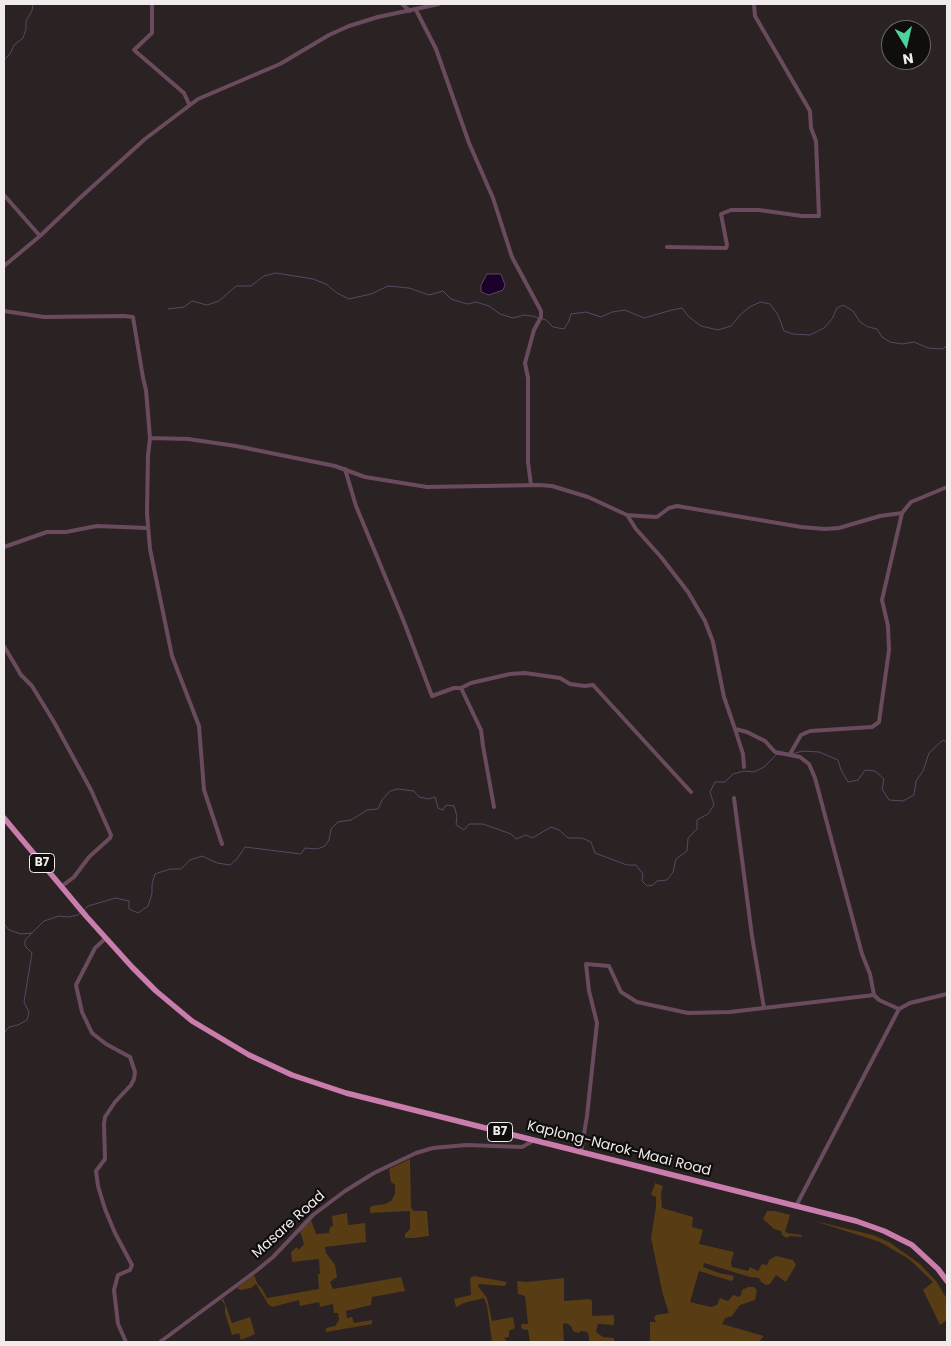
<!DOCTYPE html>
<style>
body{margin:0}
#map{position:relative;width:951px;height:1346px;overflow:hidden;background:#2a2223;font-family:Poppins,sans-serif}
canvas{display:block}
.frame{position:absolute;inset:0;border:5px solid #f1ecec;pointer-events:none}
.north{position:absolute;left:881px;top:20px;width:50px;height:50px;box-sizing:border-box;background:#100d0d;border:1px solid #6a6666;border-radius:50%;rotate:171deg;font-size:14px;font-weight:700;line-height:20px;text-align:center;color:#f1ecec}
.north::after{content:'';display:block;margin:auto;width:18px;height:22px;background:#4cd39b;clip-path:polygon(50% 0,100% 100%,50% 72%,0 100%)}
</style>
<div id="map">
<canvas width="951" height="1346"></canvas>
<div class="frame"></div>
<div class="north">N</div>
</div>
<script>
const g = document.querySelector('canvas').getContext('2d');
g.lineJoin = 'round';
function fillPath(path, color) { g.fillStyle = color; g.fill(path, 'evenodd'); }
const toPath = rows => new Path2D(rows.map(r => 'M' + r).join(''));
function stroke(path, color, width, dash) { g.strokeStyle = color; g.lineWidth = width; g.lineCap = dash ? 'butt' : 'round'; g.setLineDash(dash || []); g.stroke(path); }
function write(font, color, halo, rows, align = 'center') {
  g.font = font + ' Poppins,sans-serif'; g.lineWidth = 4.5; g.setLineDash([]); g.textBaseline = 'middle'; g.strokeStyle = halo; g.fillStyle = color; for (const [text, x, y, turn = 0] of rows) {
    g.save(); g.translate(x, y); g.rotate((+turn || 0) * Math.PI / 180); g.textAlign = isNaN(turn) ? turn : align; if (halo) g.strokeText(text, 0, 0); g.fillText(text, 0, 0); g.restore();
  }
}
fillPath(toPath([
 [410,1159,411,1208,414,1211,427,1211,429,1236,414,1238,405,1238,405,1234,410,1229,410,1211,370,1213,370,1208,371,1206,385,1204,391,1201,395,1194,395,1185,391,1182,389,1169],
 [655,1183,663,1186,661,1193,662,1208,693,1217,692,1227,703,1230,699,1244,734,1252,731,1262,732,1267,748,1271,750,1267,758,1271,762,1264,767,1265,769,1260,776,1256,793,1260,796,1265,786,1282,776,1275,770,1284,766,1285,761,1282,759,1278,750,1277,704,1263,703,1267,719,1273,734,1276,733,1280,731,1281,699,1271,690,1302,711,1307,717,1305,720,1298,728,1301,733,1295,739,1297,741,1295,742,1290,748,1287,754,1287,757,1290,755,1300,740,1305,732,1316,725,1318,722,1324,764,1336,759,1342,650,1342,650,1322,656,1322,654,1318,656,1315,669,1313,663,1295,651,1238,656,1207,656,1197,651,1195],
 [767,1211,775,1211,790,1215,785,1232,788,1233,802,1235,802,1237,790,1236,787,1238,782,1235,781,1231,774,1229,763,1219],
 [347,1213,348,1225,365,1223,366,1242,325,1247,326,1253,335,1265,337,1277,330,1282,333,1289,401,1277,405,1291,372,1297,371,1305,346,1311,347,1318,352,1317,354,1323,372,1320,372,1324,326,1332,326,1328,335,1326,339,1320,338,1313,334,1313,333,1304,320,1307,319,1302,300,1306,299,1300,272,1307,268,1304,256,1284,251,1288,240,1290,237,1288,254,1275,258,1285,261,1287,267,1298,319,1289,318,1274,320,1274,319,1259,292,1262,291,1252,297,1247,299,1250,304,1244,300,1231,311,1220,316,1234,329,1233,330,1227,333,1226,332,1216],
 [811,1220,873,1235,889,1242,920,1264,936,1281,947,1299,947,1320,940,1325,923,1290,933,1282,909,1259,880,1242],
 [474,1276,507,1282,505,1286,479,1284,478,1286,487,1298,492,1321,513,1317,515,1328,509,1331,509,1337,504,1338,508,1342,492,1342,487,1306,484,1298,464,1303,456,1307,454,1299,471,1295,470,1278],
 [564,1278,564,1301,590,1299,592,1301,592,1316,614,1315,614,1325,598,1324,596,1332,603,1337,614,1338,614,1342,604,1341,603,1342,589,1341,589,1336,587,1332,581,1331,578,1333,573,1331,571,1326,566,1323,563,1324,564,1342,530,1342,528,1330,522,1329,521,1326,522,1324,528,1324,525,1296,518,1294,517,1281,526,1282],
 [223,1298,232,1323,250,1317,255,1334,241,1340,239,1333,232,1335,225,1313,225,1305,221,1300]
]), '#583c14');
const water = toPath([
 [487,274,501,274,505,285,503,290,489,295,481,292,481,285,487,274]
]);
fillPath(water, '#1b0029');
stroke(water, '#5b4764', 1);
stroke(toPath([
 [4,60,10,54,14,45,23,38,26,29,26,21,32,11,33,4],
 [168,309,184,307,192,301,207,305,219,301,236,286,251,286,264,276,276,273,313,279,326,284,337,293,349,299,371,294,388,286,409,288,429,295,443,291,451,299,467,304,476,302,489,306,500,314,513,318,524,315,532,316,546,320,553,327,564,329,569,321,571,314,586,312,601,317,612,312,625,310,644,318,672,310,682,308,689,317,701,326,718,330,731,326,741,314,751,306,761,302,770,304,778,315,784,331,793,334,810,335,824,328,832,319,837,308,843,305,853,311,860,322,868,327,877,329,882,337,890,342,902,344,914,342,928,348,942,349,947,346],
 [791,754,803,751,819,752,838,760,841,770,848,782,858,780,865,770,875,771,884,779,882,789,889,800,903,801,914,795,916,781,923,771,929,753,943,740,947,742],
 [83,911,88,906,116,898,129,901,129,909,138,913,148,906,152,894,152,884,155,874,170,869,181,869,190,860,202,856,217,863,230,865,237,859,245,847,301,854,305,848,317,849,325,846,329,840,331,829,338,822,351,820,367,810,378,809,382,800,390,791,398,789,414,791,419,797,429,799,435,797,438,808,443,810,446,805,454,806,457,816,456,825,464,830,469,824,483,824,511,834,516,839,526,835,532,838,551,827,559,830,568,838,582,838,591,842,595,853,627,865,636,865,643,874,642,881,647,886,653,885,657,881,667,880,673,872,676,859,687,851,688,838,697,829,697,820,708,814,714,805,710,792,715,782,725,782,733,774,744,771,754,772,764,767,777,754,780,755],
 [4,924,9,930,21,934,32,933],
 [4,1033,9,1027,18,1025,27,1020,29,1012,24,1002,32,953,25,946,25,940,44,921,59,916,68,917,78,915,80,913]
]), '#5b4764', 1);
stroke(toPath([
 [152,4,152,33,134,50,184,93,189,104],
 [402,4,410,11],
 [416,10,436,49,469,143,493,198,512,257,541,311,541,317,534,330,525,363,528,378,528,462,531,485],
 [4,195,40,236],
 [667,247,726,248,727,245,721,214,731,210,759,210,802,216,819,216,816,141,811,128,810,111,755,16,754,4],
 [4,266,40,236,81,197,145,139,198,99,280,64,329,35,349,26,378,17,439,4],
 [4,311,44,317,124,316,133,317,143,378,146,390,150,438,148,456,147,513,150,549,172,656,199,726,204,790,222,844],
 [150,438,188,439,236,446,335,466,365,477,427,487,539,485,552,486,588,497,627,515,640,516,657,517,669,508,677,506,801,527,825,529,839,528,880,516,902,513],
 [345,469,356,506,404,622,432,696,454,688,461,688,471,683,510,674,525,673,560,678,570,684,585,686,593,685,691,792],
 [627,515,636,529,661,557,688,592,705,621,713,642,724,697,735,729,747,732,765,741,775,752,800,757,809,764,815,778,862,954,870,974,874,995,879,1000,899,1009],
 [4,547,47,532,66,532,97,526,147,528],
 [4,646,21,675,32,686,54,722,91,790,111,835,110,838,89,857,74,877,62,886],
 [461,688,481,730,483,746,494,807],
 [735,729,743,754,744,767],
 [790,754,801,735,810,731,872,727,879,722,889,650,888,626,882,600,902,513,911,502,947,487],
 [734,798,752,936,764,1008],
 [106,938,95,948,76,985,82,1012,92,1033,106,1044,130,1057,135,1072,134,1079,131,1085,115,1102,105,1117,104,1124,105,1159,96,1171,98,1186,105,1209,115,1233,132,1265,130,1270,118,1275,114,1290,118,1324,126,1342],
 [581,1152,587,1116,597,1023,589,991,586,964,609,966,621,992,637,1002,688,1013,730,1012,874,995],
 [796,1206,899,1009,910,1003,947,994],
 [160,1342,256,1271,273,1257,313,1215,345,1191,374,1173,416,1153,433,1148,466,1145,522,1147,533,1141]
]), '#6a4b5d', 4);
stroke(toPath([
 [4,818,86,916,132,967,156,991,192,1021,249,1055,292,1075,346,1093,856,1221,884,1231,912,1245,938,1269,947,1281]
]), '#ca7dac', 5.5);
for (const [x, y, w] of [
 [42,863,25],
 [500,1132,25]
]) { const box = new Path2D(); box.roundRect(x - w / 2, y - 9.5, w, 19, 4); g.fillStyle = '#100d0d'; g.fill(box); stroke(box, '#f1ecec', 1); }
write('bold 12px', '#f1ecec', null, [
 ["B7",42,863],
 ["B7",500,1132]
]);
write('14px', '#f1ecec', '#100d0d', [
 ["Kaplong-Narok-Maai Road",619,1149,14],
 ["Masare Road",289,1225,-42]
]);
</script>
